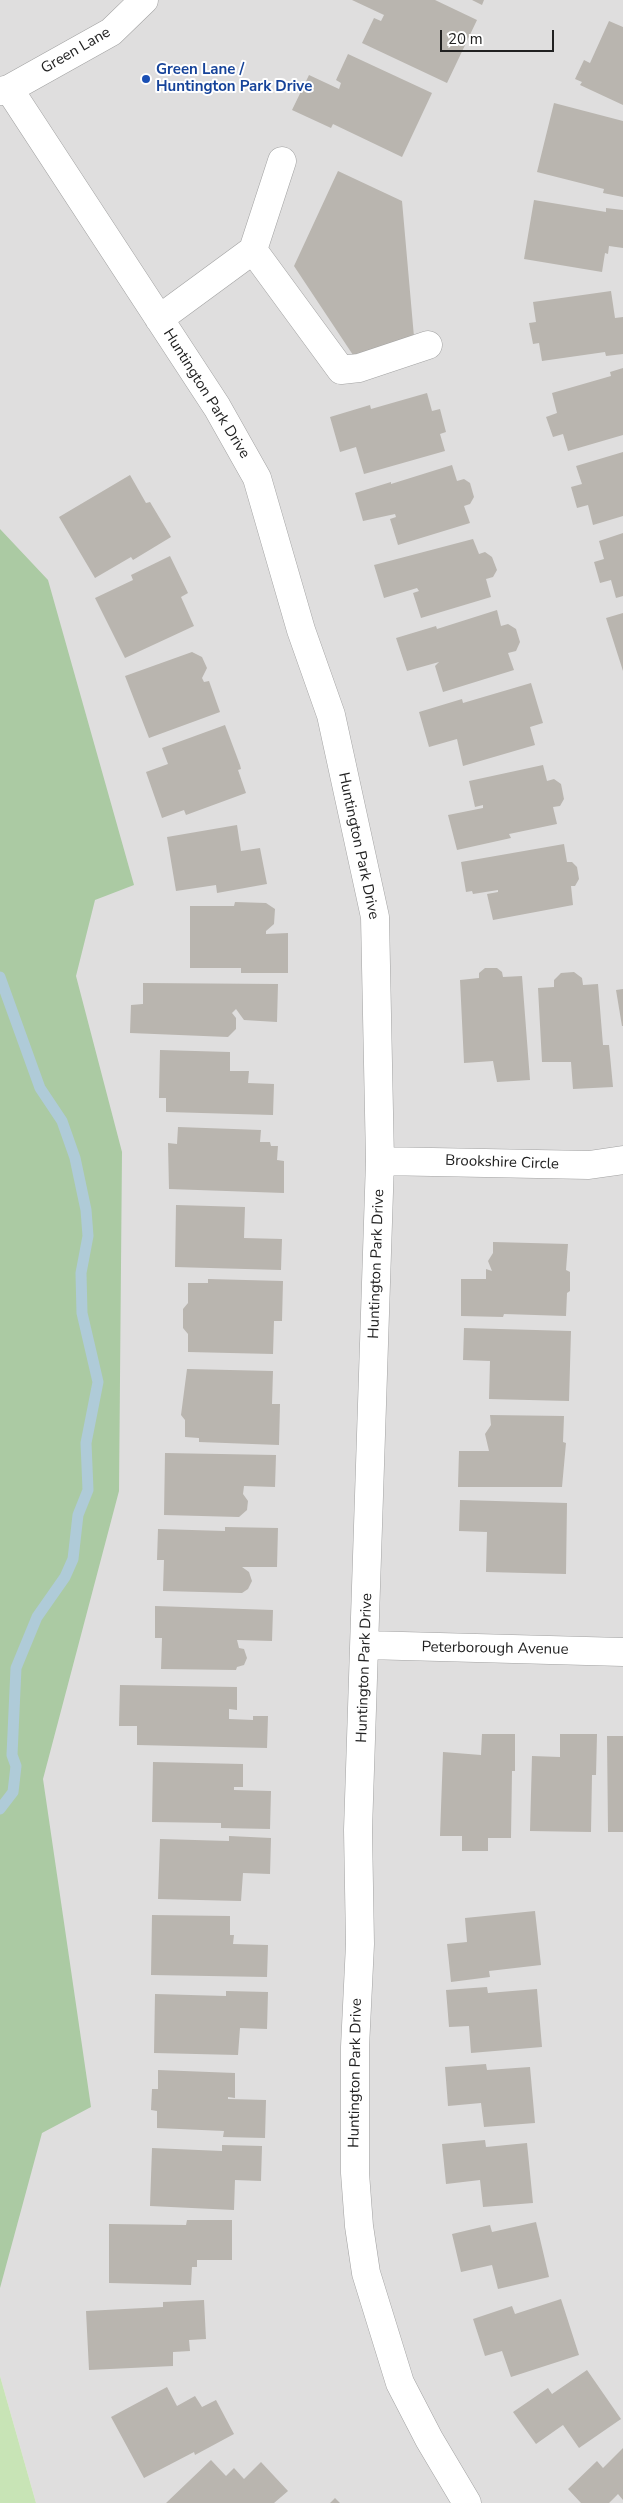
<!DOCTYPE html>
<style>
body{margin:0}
#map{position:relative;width:623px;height:2503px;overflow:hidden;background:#f0efe9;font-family:"Nunito Sans",sans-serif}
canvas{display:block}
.scale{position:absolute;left:440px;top:30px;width:114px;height:22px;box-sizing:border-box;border:2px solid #212121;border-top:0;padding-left:6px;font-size:15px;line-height:18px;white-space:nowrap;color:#212121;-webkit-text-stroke:4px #fff;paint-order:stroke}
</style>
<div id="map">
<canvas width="623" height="2503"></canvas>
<div class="scale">20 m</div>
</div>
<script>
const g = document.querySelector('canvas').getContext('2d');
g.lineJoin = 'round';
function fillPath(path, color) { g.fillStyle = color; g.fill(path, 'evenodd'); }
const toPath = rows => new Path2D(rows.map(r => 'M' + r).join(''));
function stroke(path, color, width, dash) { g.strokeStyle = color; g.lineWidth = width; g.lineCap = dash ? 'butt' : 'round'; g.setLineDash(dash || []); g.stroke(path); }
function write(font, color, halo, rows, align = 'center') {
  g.font = font + ' "Nunito Sans",sans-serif'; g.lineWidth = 4; g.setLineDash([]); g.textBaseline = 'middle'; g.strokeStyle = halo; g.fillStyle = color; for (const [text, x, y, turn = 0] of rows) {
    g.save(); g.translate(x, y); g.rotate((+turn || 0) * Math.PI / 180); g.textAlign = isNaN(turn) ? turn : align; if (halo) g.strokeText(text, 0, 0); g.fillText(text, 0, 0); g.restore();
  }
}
fillPath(toPath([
 [0,0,623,0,623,2503,36,2503,0,2376]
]), '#dfdede');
fillPath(toPath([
 [0,2376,36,2503,0,2503]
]), '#c8e4b6');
fillPath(toPath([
 [0,529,48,580,134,885,95,900,76,976,122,1152,119,1491,43,1779,91,2107,42,2133,0,2288]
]), '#abcaa3');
stroke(toPath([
 [0,977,40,1088,62,1121,75,1158,86,1210,88,1236,81,1273,82,1313,98,1382,86,1443,88,1490,78,1515,73,1559,65,1577,37,1617,16,1668,12,1755,16,1766,13,1792,0,1809]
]), '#afcbd8', 11);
fillPath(toPath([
 [352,0,435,0,477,20,447,83,362,43,374,18,381,21,384,15],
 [472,0,484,0,482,5],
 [609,21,623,27,623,105,580,85,582,82,575,79,584,60,590,63],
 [348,54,432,93,402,157,333,124,331,128,292,110,309,75,339,89,341,83,336,80],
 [554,103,623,121,623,197,603,193,604,189,537,172],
 [338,171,402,201,414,337,353,355,294,266],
 [534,200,606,212,606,208,623,210,623,248,609,246,608,254,605,253,602,272,524,259],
 [611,291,615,318,623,317,623,354,606,356,605,352,542,361,539,343,533,344,529,323,536,322,533,302],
 [623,368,623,435,568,451,563,434,553,437,546,417,557,413,552,393,611,376,610,372],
 [427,393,432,411,440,409,446,432,440,434,445,451,364,474,356,447,340,452,330,417,370,405,371,409],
 [623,452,623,516,593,525,588,505,577,508,571,487,582,484,576,466],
 [452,465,457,481,464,479,470,483,474,497,470,504,464,506,470,523,398,545,390,519,396,517,395,514,363,521,355,493,391,482,391,484],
 [130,475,146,503,150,502,171,537,133,560,131,557,95,578,59,517],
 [623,533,623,596,616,598,611,580,600,583,594,562,604,559,599,541],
 [473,539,479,554,485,552,492,557,497,570,493,577,486,579,491,597,421,618,413,593,419,591,417,588,384,598,374,565],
 [170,556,188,593,181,597,194,626,125,658,95,598,133,580,131,575],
 [497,610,501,626,508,624,516,629,520,642,516,651,508,653,514,670,443,692,435,666,439,662,407,671,396,638,436,626,437,629],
 [623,613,623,671,606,618],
 [192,652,202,657,207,668,202,678,204,682,209,681,220,712,149,738,125,676],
 [531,683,543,723,530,727,535,745,463,766,457,739,429,747,419,712,462,699,463,703],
 [225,725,240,765,241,769,238,770,246,793,186,815,184,810,162,818,146,772,168,764,162,748],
 [543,765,547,781,554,779,561,784,564,799,560,806,553,807,557,824,509,834,511,838,457,850,448,815,483,808,483,805,475,807,469,781],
 [237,825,241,851,260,848,267,884,217,893,216,885,176,891,167,837],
 [564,844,567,862,572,862,577,867,579,879,575,886,571,886,573,905,493,920,487,894,498,892,498,890,473,894,472,891,466,892,461,862],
 [235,902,266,903,275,909,274,924,266,931,266,934,288,933,288,973,241,973,241,968,190,968,190,906,234,906],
 [485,968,497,968,502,972,503,977,522,976,530,1080,497,1082,493,1061,464,1063,460,980,479,978,479,973],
 [574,972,582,978,583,985,598,984,603,1045,609,1045,613,1087,573,1089,571,1062,542,1062,538,988,554,987,554,980,561,973],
 [143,983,278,984,277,1022,244,1020,236,1009,232,1013,236,1018,236,1029,228,1037,130,1033,131,1005,143,1004],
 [623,989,623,1026,622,1026,616,990],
 [160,1050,230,1052,230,1071,249,1071,248,1083,274,1084,273,1115,166,1112,166,1098,159,1098],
 [178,1127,261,1130,260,1142,270,1142,271,1146,278,1146,277,1160,284,1161,284,1193,169,1189,168,1143,177,1144],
 [176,1205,245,1207,244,1238,282,1239,281,1270,175,1267],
 [493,1242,568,1244,566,1270,570,1272,570,1291,567,1293,566,1316,504,1314,503,1317,461,1316,461,1279,486,1279,486,1269,492,1271,488,1261,493,1253],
 [208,1279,283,1281,282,1321,274,1321,273,1354,188,1352,188,1334,183,1328,183,1309,188,1303,188,1283,208,1283],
 [464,1328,571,1331,569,1401,489,1399,490,1361,463,1360],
 [187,1369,273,1371,272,1404,280,1404,279,1445,199,1442,199,1438,185,1437,185,1420,181,1415],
 [490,1415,564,1416,563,1442,566,1443,562,1487,458,1487,459,1451,489,1451,485,1434,491,1425],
 [165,1453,276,1455,275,1487,244,1486,243,1494,248,1501,247,1510,239,1517,164,1515],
 [460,1500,567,1503,566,1574,486,1572,487,1532,459,1531],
 [225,1527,278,1528,277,1567,242,1567,249,1572,252,1581,248,1589,242,1593,163,1591,164,1560,157,1560,158,1529,225,1531],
 [155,1606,273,1610,272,1641,237,1640,239,1648,244,1649,247,1658,244,1665,237,1667,236,1670,161,1669,162,1638,155,1638],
 [120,1685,237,1687,237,1710,229,1709,229,1719,253,1720,253,1716,268,1716,267,1748,137,1745,137,1726,119,1726],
 [482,1734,515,1734,515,1771,512,1771,511,1838,488,1838,488,1851,462,1851,462,1836,440,1836,443,1752,481,1755],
 [560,1734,597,1734,596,1775,592,1775,591,1832,530,1831,532,1756,560,1757],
 [607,1736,623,1736,623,1832,608,1832],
 [153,1762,243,1764,243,1787,234,1787,234,1790,271,1791,270,1829,221,1828,221,1823,152,1822],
 [229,1836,271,1838,270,1874,243,1873,241,1901,158,1899,160,1839,229,1841],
 [535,1911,541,1965,489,1971,490,1977,451,1982,447,1944,467,1942,465,1918],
 [152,1915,230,1916,230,1935,234,1935,233,1944,268,1945,267,1977,151,1975],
 [487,1987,488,1993,537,1989,542,2047,471,2053,469,2026,449,2027,446,1990],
 [226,1991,268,1992,267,2029,240,2028,238,2055,154,2053,155,1994,226,1996],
 [486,2064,487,2070,530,2067,535,2123,484,2127,481,2103,448,2106,445,2067],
 [158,2070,235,2073,235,2098,228,2097,228,2099,266,2100,265,2138,223,2137,224,2131,157,2128,157,2111,151,2110,152,2089,158,2089],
 [485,2140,486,2147,527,2143,533,2203,483,2207,480,2180,446,2184,442,2144],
 [222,2145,262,2146,261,2181,235,2180,234,2210,150,2206,152,2148,222,2151],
 [187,2220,232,2220,232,2260,197,2260,197,2267,192,2267,191,2285,109,2283,109,2224,186,2225],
 [536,2222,549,2277,498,2289,492,2265,461,2272,452,2234,490,2225,492,2232],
 [561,2299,579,2355,511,2377,502,2351,485,2356,473,2319,512,2306,515,2314],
 [204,2300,206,2339,189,2340,190,2351,173,2352,173,2366,89,2370,86,2311,163,2307,163,2302],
 [587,2370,621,2419,579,2448,563,2425,536,2444,513,2412,548,2388,552,2394],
 [167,2387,177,2406,195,2396,202,2407,216,2400,234,2434,195,2455,194,2452,144,2478,111,2417],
 [623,2448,623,2500,618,2494,609,2503,581,2503,568,2489,597,2461,603,2468],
 [211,2460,226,2476,234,2468,244,2479,261,2462,288,2491,274,2503,166,2503],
 [335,2498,340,2503,330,2503]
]), '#b9b5af');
const minor = toPath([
 [9,89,217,407,257,478,301,630,331,715,375,917,380,1161,358,1830,360,1944,355,2047,355,2173,359,2226,366,2273,400,2383,429,2439,467,2503],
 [0,91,9,89,111,32,144,0],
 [253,250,282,161],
 [159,319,253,250,341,370,359,368,428,345],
 [380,1161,589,1165,623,1160],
 [366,1645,623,1652]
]);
stroke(minor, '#a2a2a2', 29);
stroke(minor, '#fff', 28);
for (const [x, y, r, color] of [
 [146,79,5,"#1a4fb4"]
]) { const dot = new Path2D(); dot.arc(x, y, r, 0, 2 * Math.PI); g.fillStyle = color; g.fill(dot); stroke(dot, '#fff', 2); }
write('15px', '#212121', '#fff', [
 ["Green Lane",76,51,-30],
 ["Huntington Park Drive",206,394,58],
 ["Huntington Park Drive",358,846,78],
 ["Brookshire Circle",502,1163,2],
 ["Huntington Park Drive",377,1264,-88],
 ["Peterborough Avenue",495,1649,1],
 ["Huntington Park Drive",365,1668,-88],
 ["Huntington Park Drive",356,2073,-89]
]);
write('bold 15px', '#164399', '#fff', [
 ["Green Lane /",156,70],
 ["Huntington Park Drive",156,87]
], 'left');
</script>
